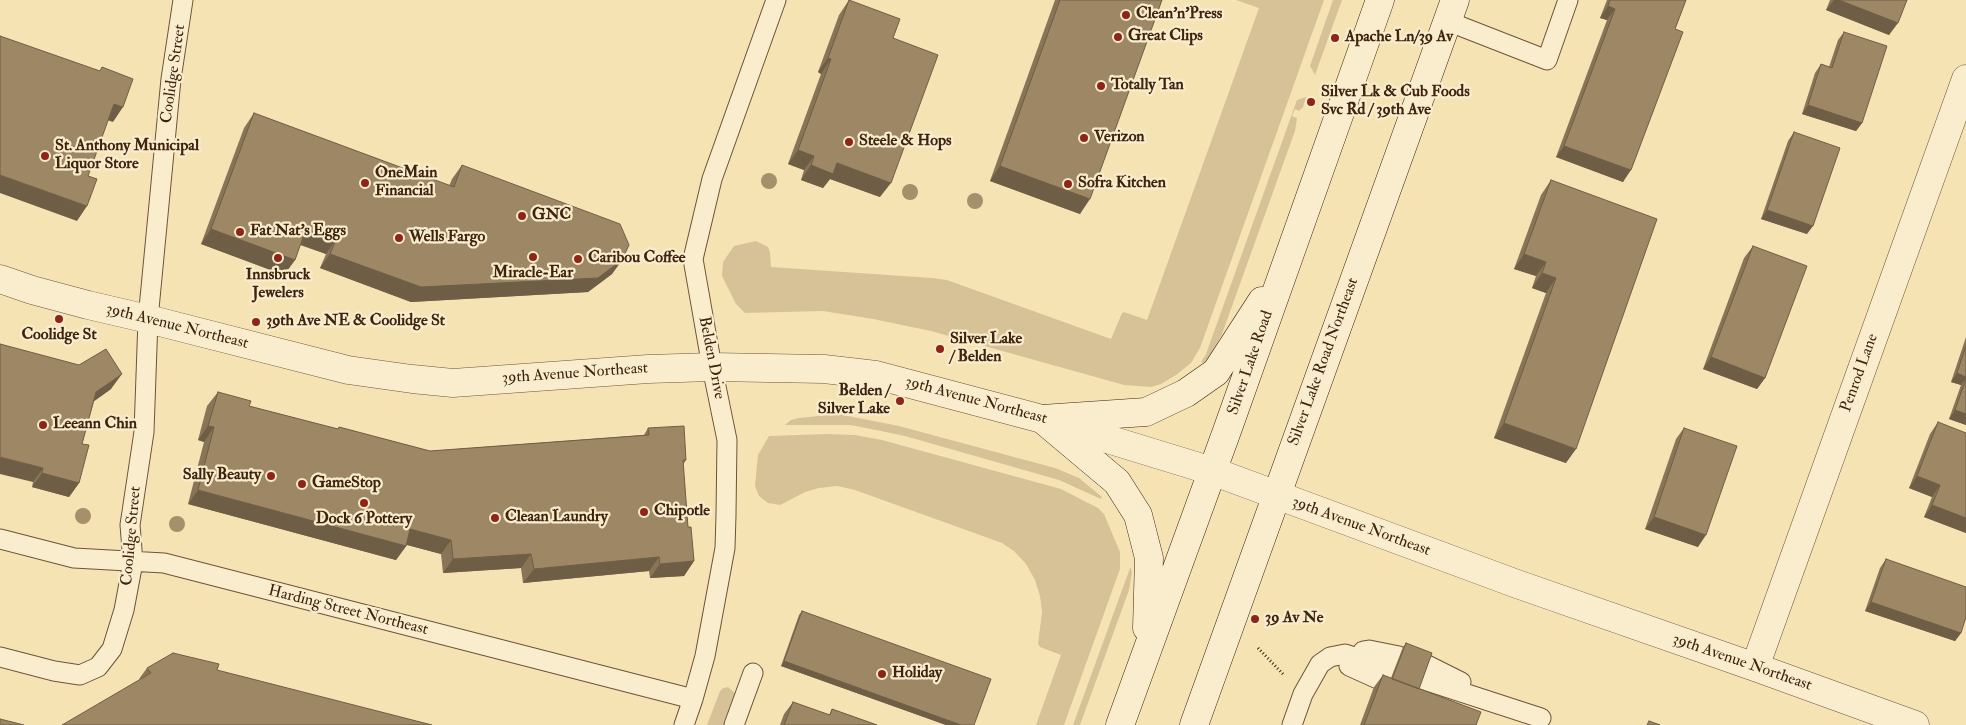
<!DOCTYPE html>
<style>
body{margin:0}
canvas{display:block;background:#f6e3b4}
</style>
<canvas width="1966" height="725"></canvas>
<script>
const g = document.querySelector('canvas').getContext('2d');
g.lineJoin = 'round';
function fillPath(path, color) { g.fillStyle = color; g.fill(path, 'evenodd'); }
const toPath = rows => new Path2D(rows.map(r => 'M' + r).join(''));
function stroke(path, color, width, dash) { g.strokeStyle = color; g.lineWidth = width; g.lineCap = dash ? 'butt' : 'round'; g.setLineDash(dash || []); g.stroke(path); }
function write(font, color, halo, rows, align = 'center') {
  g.font = font + ' "IM FELL Double Pica",serif'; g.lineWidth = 4.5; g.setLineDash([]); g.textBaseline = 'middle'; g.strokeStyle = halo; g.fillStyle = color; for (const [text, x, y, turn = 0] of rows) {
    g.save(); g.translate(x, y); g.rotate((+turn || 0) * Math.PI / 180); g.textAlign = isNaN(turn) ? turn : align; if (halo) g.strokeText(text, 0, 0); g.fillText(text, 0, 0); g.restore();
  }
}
fillPath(toPath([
 [1236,0,1324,0,1200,348,1191,363,1176,375,1161,384,1151,387,1124,385,931,331,873,319,823,311,745,313,736,304,722,276,723,262,734,246,756,241,768,247,770,252,771,267,932,278,947,280,1111,339,1122,313,1124,312,1147,320,1259,8],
 [1333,0,1342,0,1315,75,1310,66],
 [1306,97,1303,107,1299,111,1295,109,1292,116,1297,118,1295,131,1222,334,1209,357,1204,363,1201,362,1206,354,1297,100],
 [838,414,899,426,1055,468,1079,478,1102,497,1101,499,1059,480,905,436,866,428,850,425,785,425,791,420,799,418],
 [827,434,855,435,882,440,1061,489,1098,508,1104,514,1120,552,1120,569,1064,725,1036,725,1061,655,1040,647,1038,644,1042,612,1040,596,1035,580,1026,564,1014,551,1002,543,855,490,837,486,819,488,805,492,780,505,768,503,759,496,755,486,758,455,769,436],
 [1130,568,1131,568,1132,573,1129,590,1080,725,1073,725],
 [728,687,735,693,736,698,726,725,707,725,720,691,723,688]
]), '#d7c298');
const lane = toPath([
 [1447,21,1547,60,1568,0],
 [0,539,74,558,164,563,693,699],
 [1363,651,1369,650,1399,656],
 [0,657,54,671,80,675,98,667,112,649,124,610,133,562,130,525,144,432,148,319,171,79,183,0],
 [1427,665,1461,682],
 [1349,666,1389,684],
 [1421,679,1541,718],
 [684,725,693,699,705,656,725,548,726,515,727,440,712,367,693,259,712,179,776,0],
 [734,725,753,673],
 [1292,725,1303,694,1320,664,1330,657,1345,654,1394,670]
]);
const street = toPath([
 [0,279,32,290,88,305,148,319,348,370,412,379,453,383,648,369,712,367,824,369,876,375,1042,419,1212,471,1517,584,1755,667,1915,725],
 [1755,667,1966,79]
]);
const secondary = toPath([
 [1042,419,1146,412,1186,393,1216,372,1262,301],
 [1042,419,1117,482,1138,515,1149,558,1147,628],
 [1120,725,1228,428,1380,0],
 [1194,725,1455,0]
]);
stroke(lane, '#6d5338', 21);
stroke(street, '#6d5338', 29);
stroke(secondary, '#3f230e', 29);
stroke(toPath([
 [1258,648,1283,674]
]), '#3f230e', 3, [1, 2.5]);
stroke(lane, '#f9edce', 19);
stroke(street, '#f9edce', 28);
stroke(secondary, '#f9edce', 28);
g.fillStyle = '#a68f6b';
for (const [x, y] of [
 [769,181],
 [910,192],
 [975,201],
 [83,516],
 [177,524]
]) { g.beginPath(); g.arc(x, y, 8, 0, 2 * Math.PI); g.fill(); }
fillPath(toPath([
 [849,0,893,38,880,197,830,179,823,188,801,180,804,170,788,164,821,74,818,72,839,15],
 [1055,0,1162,0,1080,214,990,181],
 [1607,0,1686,0,1675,29,1623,182,1556,157,1607,20,1600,18],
 [1830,0,1907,0,1889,35,1826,10],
 [1844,32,1862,123,1856,131,1802,114,1815,73,1821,64,1829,67,1838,40],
 [254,113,449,186,452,179,462,165,622,260,612,274,588,292,411,302,320,268,326,254,300,245,295,260,284,275,201,244,244,128],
 [1794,132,1807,234,1761,219,1788,141],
 [1551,180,1566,463,1494,438,1546,293,1532,288,1536,276,1514,269,1541,195],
 [1753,246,1765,378,1757,389,1703,369,1744,258],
 [1966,337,1966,425,1949,419,1961,385,1951,382],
 [0,344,111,389,94,401,82,444,79,483,69,497,32,487,33,482],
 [218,392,249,406,338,429,339,427,430,451,644,435,648,428,686,460,683,465,688,527,694,561,684,576,650,578,649,571,523,583,521,568,443,573,441,554,407,545,396,560,188,504,204,442,198,440,207,406],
 [1938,422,1966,533,1924,517,1932,497,1909,488,1930,434],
 [1684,428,1698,547,1645,529,1676,439],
 [1886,559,1961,633,1955,641,1865,611,1880,568],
 [802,611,974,725,946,725,781,666,799,615],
 [1406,643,1419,689,1476,725,1360,725,1374,687,1383,675,1391,678,1403,647],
 [147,668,217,670,139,679],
 [793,702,829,715,832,709,877,725,780,725,784,714]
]), '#887456');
fillPath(toPath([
 [1834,0,1839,0,1898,23,1889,35,1826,10],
 [1608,6,1615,9,1607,20,1600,18],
 [828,58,831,59,821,74,818,72],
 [114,104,123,107,113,122,104,119],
 [1808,105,1862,123,1856,131,1802,114],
 [1564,146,1631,170,1623,182,1556,157],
 [798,150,814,156,804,170,788,164],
 [837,163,891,183,880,197,830,179,823,188,801,180,811,165],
 [1000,166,1090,199,1080,214,990,181],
 [0,175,87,206,77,221,0,193],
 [1767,210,1813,226,1807,234,1761,219],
 [211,229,295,260,284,275,201,244],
 [306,229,336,240,326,254,296,243],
 [330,254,622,260,612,274,588,292,411,302,320,268],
 [1524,254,1546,262,1536,276,1514,269],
 [1542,273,1556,278,1546,293,1532,288],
 [1711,357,1765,378,1757,389,1703,369],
 [1957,373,1966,377,1966,378,1961,385,1951,382],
 [122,374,111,389,86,407,96,392],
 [1955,410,1966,414,1966,425,1949,419],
 [1504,423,1576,449,1566,463,1494,438],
 [208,426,214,427,204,442,198,440],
 [0,457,43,468,33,482,0,474],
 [42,473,79,483,69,497,32,487],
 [1917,476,1940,485,1932,497,1909,488],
 [198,490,406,546,396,560,188,504],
 [1932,505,1966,518,1966,533,1924,517],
 [1654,517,1706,535,1698,547,1645,529],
 [410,529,451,540,441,554,400,543],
 [531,554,521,568,443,573,453,559],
 [659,557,649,571,523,583,534,569],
 [694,561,684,576,650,578,660,564],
 [1871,602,1961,633,1955,641,1865,611],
 [784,661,961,725,946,725,781,666]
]), '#6f5e46');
const building = toPath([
 [849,0,900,19,893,38,938,55,891,183,837,163,833,174,811,165,814,156,798,150,831,59,828,58,849,0],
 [1060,0,1162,0,1090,199,1000,166,1060,0],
 [1610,0,1686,0,1675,29,1683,32,1631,170,1564,146,1615,9,1608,6,1610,0],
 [1839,0,1907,0,1898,23,1839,0],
 [1844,32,1887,46,1862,123,1808,105,1821,64,1832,68,1844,32],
 [0,36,100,71,102,67,133,79,123,107,114,104,88,176,97,179,87,206,0,175,0,36],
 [254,113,454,187,462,165,620,224,629,245,622,260,598,278,421,287,330,254,336,240,306,229,295,260,211,229,254,113],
 [1794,132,1840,148,1813,226,1767,210,1794,132],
 [1551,180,1657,219,1576,449,1504,423,1556,278,1542,273,1546,262,1524,254,1551,180],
 [1753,246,1807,266,1765,378,1711,357,1753,246],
 [0,344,79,365,106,349,122,374,96,392,82,444,89,445,79,483,42,473,43,468,0,457,0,344],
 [1966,346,1966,377,1957,373,1966,346],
 [1966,379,1966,414,1955,410,1966,379],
 [218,392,251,401,249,406,338,429,339,427,430,451,649,435,648,428,684,426,686,460,683,460,688,527,691,527,694,561,660,564,659,557,534,569,531,554,453,559,451,540,410,529,406,546,198,490,214,427,208,426,218,392],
 [1938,422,1966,433,1966,518,1932,505,1940,485,1917,476,1938,422],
 [1684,428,1737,446,1706,535,1654,517,1684,428],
 [1886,559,1966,587,1966,617,1961,633,1871,602,1886,559],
 [802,611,991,679,974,725,961,725,784,661,802,611],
 [1406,643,1432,653,1419,689,1392,679,1406,643],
 [173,653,219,664,217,670,432,725,62,725,151,673,147,668,173,653],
 [1383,675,1481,712,1476,725,1364,725,1383,675],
 [793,702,830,715,832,709,877,725,784,725,793,702],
 [0,719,24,725,0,725,0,719],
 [1649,721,1660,725,1647,725,1649,721]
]);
fillPath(building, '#9e8764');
stroke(building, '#6f5e46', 1);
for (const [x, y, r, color] of [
 [1126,15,5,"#8f2418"],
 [1118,37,5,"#8f2418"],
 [1335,38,5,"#8f2418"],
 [1101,86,5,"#8f2418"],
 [1311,102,5,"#8f2418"],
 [1084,138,5,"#8f2418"],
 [849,142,5,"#8f2418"],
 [45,156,5,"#8f2418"],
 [365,183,5,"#8f2418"],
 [1068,184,5,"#8f2418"],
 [522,216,5,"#8f2418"],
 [240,232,5,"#8f2418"],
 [399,238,5,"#8f2418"],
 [533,257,5,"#8f2418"],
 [278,258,5,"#8f2418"],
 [578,259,5,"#8f2418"],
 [59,319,5,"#8f2418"],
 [256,322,5,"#8f2418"],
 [940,349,5,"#8f2418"],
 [900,401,5,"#8f2418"],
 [43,425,5,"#8f2418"],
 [271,476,5,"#8f2418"],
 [302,484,5,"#8f2418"],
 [364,503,5,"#8f2418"],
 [644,512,5,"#8f2418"],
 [495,518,5,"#8f2418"],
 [1255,619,5,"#8f2418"],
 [882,674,5,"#8f2418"]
]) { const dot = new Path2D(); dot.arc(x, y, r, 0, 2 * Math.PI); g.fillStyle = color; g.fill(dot); stroke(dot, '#f9edce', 2); }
write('bold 16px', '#3f230e', '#f9edce', [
 ["Clean'n'Press",1136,15],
 ["Great Clips",1128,37],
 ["Apache Ln/39 Av",1345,38],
 ["Totally Tan",1111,86],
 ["Silver Lk & Cub Foods",1321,93],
 ["Svc Rd / 39th Ave",1321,111],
 ["Verizon",1094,138],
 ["Steele & Hops",859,142],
 ["St. Anthony Municipal",55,147],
 ["Liquor Store",55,165],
 ["OneMain",375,174],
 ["Financial",375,192],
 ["Sofra Kitchen",1078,184],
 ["GNC",532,216],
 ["Fat Nat's Eggs",250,232],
 ["Wells Fargo",409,238],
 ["Caribou Coffee",588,259],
 ["Miracle-Ear",533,274,"center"],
 ["Innsbruck",278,276,"center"],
 ["Jewelers",278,294,"center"],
 ["39th Ave NE & Coolidge St",266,322],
 ["Coolidge St",59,336,"center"],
 ["Silver Lake",950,340],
 ["/ Belden",950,358],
 ["Belden /",890,392,"right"],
 ["Silver Lake",890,410,"right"],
 ["Leeann Chin",53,425],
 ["Sally Beauty",261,476,"right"],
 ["GameStop",312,484],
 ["Chipotle",654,512],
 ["Cleaan Laundry",505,518],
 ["Dock 6 Pottery",364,520,"center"],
 ["39 Av Ne",1265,619],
 ["Holiday",892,674]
], 'left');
write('16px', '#3f230e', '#f9edce', [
 ["Coolidge Street",174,74,-82],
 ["39th Avenue Northeast",177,327,14],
 ["Belden Drive",711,358,79],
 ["Silver Lake Road Northeast",1324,362,-70],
 ["Silver Lake Road",1251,363,-71],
 ["Penrod Lane",1860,373,-70],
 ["39th Avenue Northeast",575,374,-4],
 ["39th Avenue Northeast",976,401,15],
 ["39th Avenue Northeast",1361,527,20],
 ["Coolidge Street",132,536,-85],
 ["Harding Street Northeast",348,611,14],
 ["39th Avenue Northeast",1742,663,19]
]);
</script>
